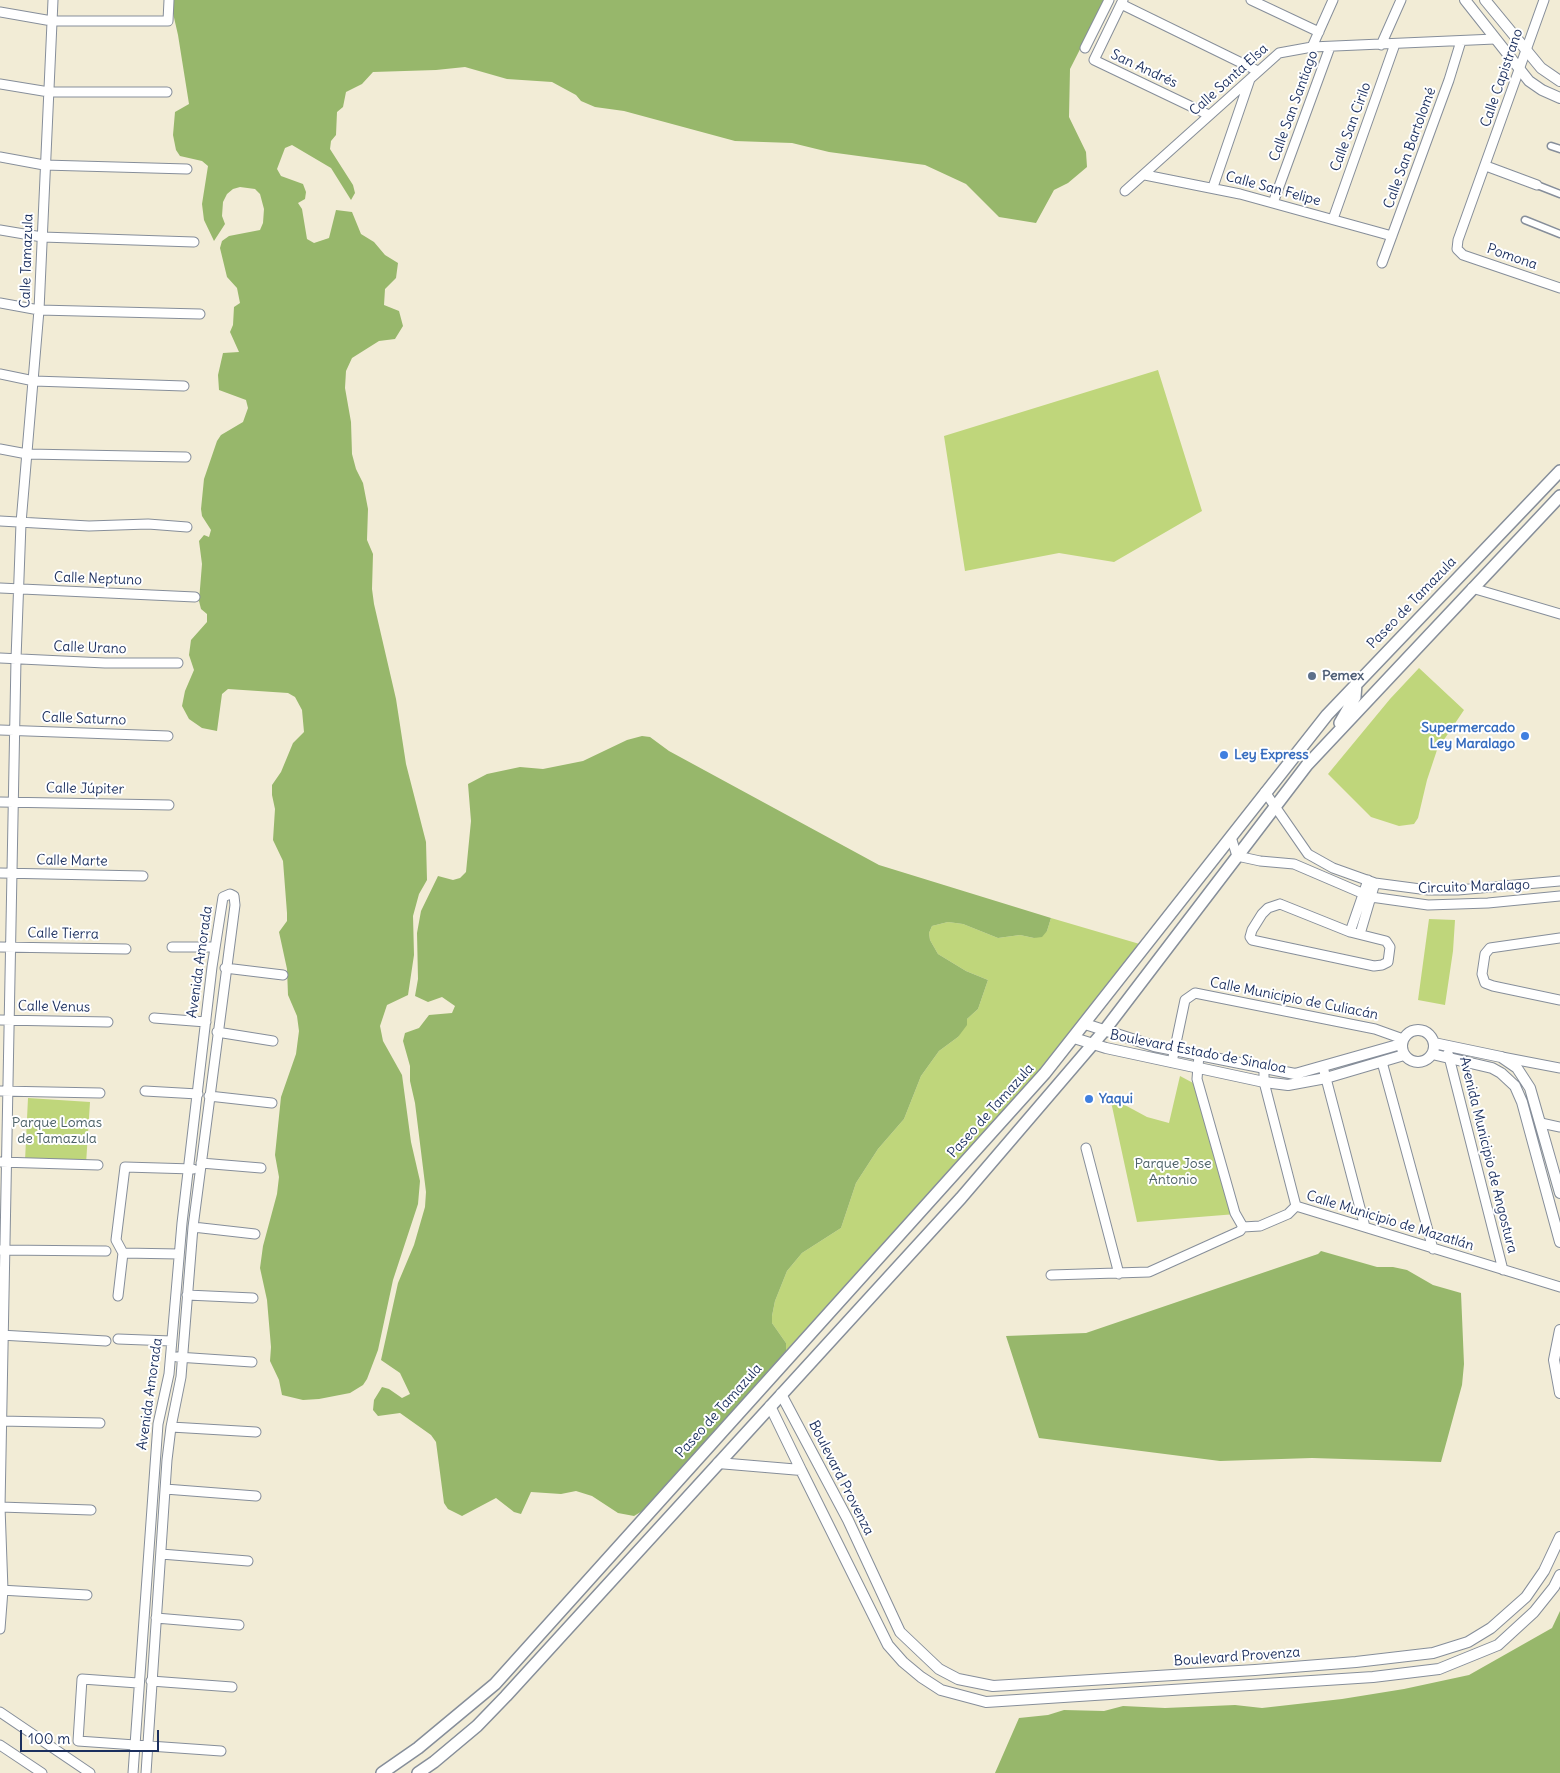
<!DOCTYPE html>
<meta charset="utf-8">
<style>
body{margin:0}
#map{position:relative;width:1560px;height:1773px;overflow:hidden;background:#f2ecd6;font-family:Delius,sans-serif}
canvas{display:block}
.scale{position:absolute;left:20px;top:1730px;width:139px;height:22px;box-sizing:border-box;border:2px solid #1b2f5e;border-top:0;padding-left:6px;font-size:15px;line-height:18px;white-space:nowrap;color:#1b2f5e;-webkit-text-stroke:4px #fff;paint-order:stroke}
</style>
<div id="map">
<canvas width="1560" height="1773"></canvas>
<div class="scale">100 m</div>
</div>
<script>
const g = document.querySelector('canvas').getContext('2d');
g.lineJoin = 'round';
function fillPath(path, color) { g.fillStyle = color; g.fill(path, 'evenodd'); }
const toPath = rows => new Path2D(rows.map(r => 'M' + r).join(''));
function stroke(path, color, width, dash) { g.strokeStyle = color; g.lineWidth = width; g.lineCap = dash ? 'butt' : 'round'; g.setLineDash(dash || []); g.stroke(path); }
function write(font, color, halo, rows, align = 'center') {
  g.font = font + ' Delius,sans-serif'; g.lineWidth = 4; g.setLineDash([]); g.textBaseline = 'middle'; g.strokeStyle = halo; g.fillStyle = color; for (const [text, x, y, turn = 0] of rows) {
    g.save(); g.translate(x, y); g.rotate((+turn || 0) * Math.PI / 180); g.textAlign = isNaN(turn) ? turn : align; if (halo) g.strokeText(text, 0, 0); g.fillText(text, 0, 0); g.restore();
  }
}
fillPath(toPath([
 [1158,370,1202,511,1114,562,1059,553,965,571,944,436],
 [1419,668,1464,710,1437,750,1427,780,1418,818,1414,824,1399,826,1371,817,1328,774,1390,699],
 [1051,918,1143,945,1071,1038,786,1351,786,1343,772,1323,772,1316,775,1301,787,1271,802,1253,841,1228,856,1183,878,1149,904,1119,921,1076,939,1051,958,1037,967,1019,978,1009,988,980,966,971,938,954,930,940,929,933,932,926,948,922,963,924,998,938,1020,935,1034,938,1047,931],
 [1429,919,1455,920,1453,951,1445,1005,1418,1000],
 [1180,1076,1195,1084,1236,1214,1137,1222,1110,1097,1147,1117,1169,1123],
 [28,1098,90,1102,86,1164,25,1161]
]), '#bfd67b');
fillPath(toPath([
 [170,0,1105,0,1070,69,1069,117,1086,152,1087,167,1068,183,1054,190,1036,223,999,217,966,184,925,165,829,152,792,143,735,141,624,111,595,107,581,101,576,95,552,82,507,79,465,67,436,70,373,72,362,84,346,92,343,107,337,112,336,135,331,141,330,149,353,185,355,193,351,200,331,168,292,145,285,148,277,169,281,176,303,184,306,192,305,199,298,203,302,209,307,239,314,243,329,238,336,210,352,212,361,234,374,242,385,255,398,263,396,278,385,289,384,305,399,311,403,326,395,339,379,341,352,358,346,371,345,388,351,422,352,454,356,469,363,483,368,509,367,540,373,554,372,589,374,604,396,699,406,764,426,842,427,880,419,894,413,916,414,955,408,995,387,1005,380,1026,383,1041,402,1075,411,1142,420,1181,418,1204,393,1280,378,1350,367,1379,363,1385,350,1393,319,1399,303,1400,282,1395,279,1380,270,1361,271,1347,267,1300,260,1268,263,1246,277,1194,279,1177,275,1155,281,1097,296,1054,299,1031,297,1016,288,995,287,969,279,932,287,921,287,913,283,861,273,840,275,809,272,795,272,785,281,772,293,743,304,732,302,710,295,697,288,693,228,689,222,694,217,731,202,728,189,719,182,706,185,691,194,670,189,655,191,640,207,622,207,614,201,609,199,601,202,564,199,541,204,535,209,537,211,530,202,516,201,509,204,479,217,441,221,435,243,422,248,408,246,400,219,390,218,375,223,353,239,352,230,332,233,325,234,307,240,303,237,288,227,277,220,248,222,241,229,236,260,230,263,223,264,209,260,194,255,189,240,187,233,189,227,194,223,202,222,216,225,224,214,241,204,220,202,204,208,166,202,161,180,156,176,150,173,135,175,112,189,104,178,35],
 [642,736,650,737,669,751,879,865,1051,918,1047,931,1042,937,1034,938,1020,935,998,938,963,924,948,922,932,926,929,933,930,940,938,954,966,971,988,980,978,1009,967,1019,967,1025,958,1037,939,1051,921,1076,904,1119,878,1149,856,1183,841,1228,802,1253,787,1271,775,1301,772,1316,772,1323,786,1343,786,1351,722,1423,696,1461,644,1510,634,1516,618,1513,592,1496,576,1491,561,1494,531,1492,521,1514,514,1512,496,1498,462,1516,448,1509,444,1503,436,1442,431,1435,400,1413,378,1416,373,1410,374,1400,382,1387,389,1389,402,1398,410,1394,400,1373,381,1360,398,1283,414,1245,425,1207,426,1192,415,1103,410,1081,410,1066,403,1041,405,1033,419,1028,429,1015,452,1013,455,1006,442,997,428,1002,415,996,418,979,417,933,421,911,438,876,453,880,460,878,466,872,471,821,468,784,487,774,520,767,543,769,583,761,627,740],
 [1321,1251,1377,1267,1393,1267,1407,1270,1433,1285,1461,1293,1464,1364,1462,1385,1441,1462,1312,1458,1220,1461,1039,1438,1006,1336,1086,1333,1318,1254],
 [1560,1611,1560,1773,995,1773,1019,1718,1048,1715,1064,1710,1104,1711,1123,1706,1165,1708,1235,1705,1262,1708,1342,1699,1404,1689,1469,1675,1552,1628]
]), '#97b76b');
const pedestrian = toPath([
 [1551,146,1560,149],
 [1537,185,1560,194],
 [1525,220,1560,234]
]);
const minor = toPath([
 [1123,0,1094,60,1209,115],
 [1251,0,1319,32],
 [1544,0,1458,240,1457,249,1463,255,1560,288],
 [1121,4,1258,71],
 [0,12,52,21,168,21,169,0],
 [1381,45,1401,0],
 [1312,47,1333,0],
 [1085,48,1109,0],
 [0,84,49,92,167,92],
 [0,157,44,165,187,169],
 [1486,166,1537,185],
 [1145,175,1240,194,1392,236],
 [1213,187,1250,79],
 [1125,191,1279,53,1312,47,1495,39],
 [1273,203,1330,47],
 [1333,219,1395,44],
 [0,230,42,237,194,242],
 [1382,263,1449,80,1461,41],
 [0,303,39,310,200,314],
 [0,374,34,381,184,386],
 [0,449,27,454,186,457],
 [0,521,89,526,148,524,187,527],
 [0,588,195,597],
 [1472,588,1560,614],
 [0,658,105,663,178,663],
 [0,730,168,736],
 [1265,792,1308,854,1333,868,1375,883,1428,890,1458,890,1560,881],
 [0,802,169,805],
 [1231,837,1237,856,1260,861,1294,864,1371,897,1428,905,1488,903,1560,896],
 [0,873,143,876],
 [1280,904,1350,932,1386,941,1390,947,1388,962,1382,965,1374,966,1252,940,1250,937,1252,930,1262,914,1268,908,1280,904],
 [1350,932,1368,880],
 [1360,934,1375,883],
 [1560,938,1490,948,1485,954,1482,974,1485,983,1493,986,1560,1000],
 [0,947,126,949],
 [172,947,215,947],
 [225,968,283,975],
 [154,1018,206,1022],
 [0,1020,108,1022],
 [217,1032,273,1041],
 [1448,1053,1503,1270],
 [1199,1055,1197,1079,1235,1213,1243,1227,1260,1226,1288,1214,1296,1206,1560,1287],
 [1502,1057,1560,1068],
 [1172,1062,1185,1000,1195,993,1375,1029,1403,1039],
 [1382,1062,1433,1249],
 [1323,1067,1365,1227],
 [1264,1069,1264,1082,1296,1206],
 [0,1091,100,1093],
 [145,1091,198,1094],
 [209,1096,272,1103],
 [1541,1123,1560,1127],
 [1086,1148,1119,1274],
 [0,1162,98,1165],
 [201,1163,261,1168],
 [193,1227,255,1234],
 [1,1250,106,1251],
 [123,1253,179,1254],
 [1051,1275,1149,1272,1240,1231,1243,1227],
 [187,1295,253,1298],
 [118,1296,123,1253,116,1240,125,1167,193,1169],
 [0,1335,106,1341],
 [118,1339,171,1341],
 [177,1357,252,1362],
 [0,1421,100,1423],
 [171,1427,256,1432],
 [165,1489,256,1496],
 [0,1507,91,1510],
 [161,1554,248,1561],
 [0,1590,87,1595],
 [156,1618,239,1625],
 [0,1629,3,1590,0,1507,16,659,21,523,39,310,53,0],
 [151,1681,232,1687],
 [138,1683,82,1679,78,1741,221,1751],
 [0,1712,90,1773],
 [0,1745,42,1773],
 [133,1773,158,1424,169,1374,182,1223,212,967,223,897,230,894,234,896,235,905,193,1227,181,1377,171,1427,167,1460,146,1773]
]);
const tertiary = toPath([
 [1465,0,1529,81,1542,90,1560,98],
 [1485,0,1541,68,1560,81],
 [1085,1024,1154,1046,1295,1074,1401,1044],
 '1402 1046a16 16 0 1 1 32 0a16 16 0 1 1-32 0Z',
 [1074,1038,1106,1048,1264,1082,1288,1085,1326,1078,1404,1055],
 [1434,1043,1501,1057,1517,1068,1530,1088,1560,1193],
 [1432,1054,1492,1068,1501,1073,1515,1086,1522,1102,1560,1242],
 [1560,1330,1554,1360,1560,1393],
 [781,1394,848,1520,900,1632,939,1669,958,1679,993,1686,1255,1670,1356,1662,1433,1653,1468,1642,1491,1628,1526,1597,1544,1571,1560,1537],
 [770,1406,801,1470],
 [718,1463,801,1470,888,1645,903,1662,921,1677,941,1690,986,1702,1373,1677,1439,1669,1498,1645,1534,1612,1554,1587,1560,1575]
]);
const secondary = toPath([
 [1340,723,1355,697,1356,683],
 [382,1773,418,1748,495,1684,1045,1073,1327,715,1560,471],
 [418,1773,434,1762,477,1726,506,1696,961,1198,1104,1031,1307,765,1560,496]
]);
stroke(pedestrian, '#868e9a', 9);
stroke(minor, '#868e9a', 11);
stroke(tertiary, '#868e9a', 12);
stroke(secondary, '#868e9a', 14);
stroke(pedestrian, '#fff', 6);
stroke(minor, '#fff', 9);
stroke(tertiary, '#fff', 10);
stroke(secondary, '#fff', 11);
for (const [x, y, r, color] of [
 [1312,676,5,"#5c6f8a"],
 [1525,736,5,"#3f7fe0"],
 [1224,755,5,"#3f7fe0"],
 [1089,1099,5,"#3f7fe0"]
]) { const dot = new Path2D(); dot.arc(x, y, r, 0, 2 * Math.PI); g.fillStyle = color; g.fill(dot); stroke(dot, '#fff', 2); }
write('14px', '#1b2f5e', '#fff', [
 ["San Andrés",1144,69,25],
 ["Calle Capistrano",1502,78,-71],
 ["Calle Santa Elsa",1229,80,-42],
 ["Calle San Santiago",1294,106,-70],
 ["Calle San Cirilo",1351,127,-70],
 ["Calle San Bartolomé",1410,148,-70],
 ["Calle San Felipe",1273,189,15],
 ["Pomona",1512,257,19],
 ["Calle Tamazula",27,261,-88],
 ["Calle Neptuno",98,579,2],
 ["Paseo de Tamazula",1412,603,-46],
 ["Calle Urano",90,648,2],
 ["Calle Saturno",84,719,2],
 ["Calle Júpiter",85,789,1],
 ["Calle Marte",72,861,1],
 ["Circuito Maralago",1474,887,-2],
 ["Calle Tierra",63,934,1],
 ["Avenida Amorada",200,962,-82],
 ["Calle Municipio de Culiacán",1294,999,11],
 ["Calle Venus",54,1007,1],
 ["Boulevard Estado de Sinaloa",1198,1052,11],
 ["Paseo de Tamazula",991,1111,-48],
 ["Avenida Municipio de Angostura",1488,1155,76],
 ["Calle Municipio de Mazatlán",1390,1221,17],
 ["Avenida Amorada",150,1394,-82],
 ["Paseo de Tamazula",719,1411,-48],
 ["Boulevard Provenza",841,1478,63],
 ["Boulevard Provenza",1237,1657,-4]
]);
write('bold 14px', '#4e5e75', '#fff', [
 ["Pemex",1322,676]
], 'left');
write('bold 14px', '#366cbe', '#fff', [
 ["Supermercado",1515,728,"right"],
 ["Ley Maralago",1515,744,"right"],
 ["Ley Express",1234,755],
 ["Yaqui",1099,1099]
], 'left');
write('14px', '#4c6167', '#fff', [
 ["Parque Lomas",57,1123],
 ["de Tamazula",57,1139],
 ["Parque Jose",1173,1164],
 ["Antonio",1173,1180]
]);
</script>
